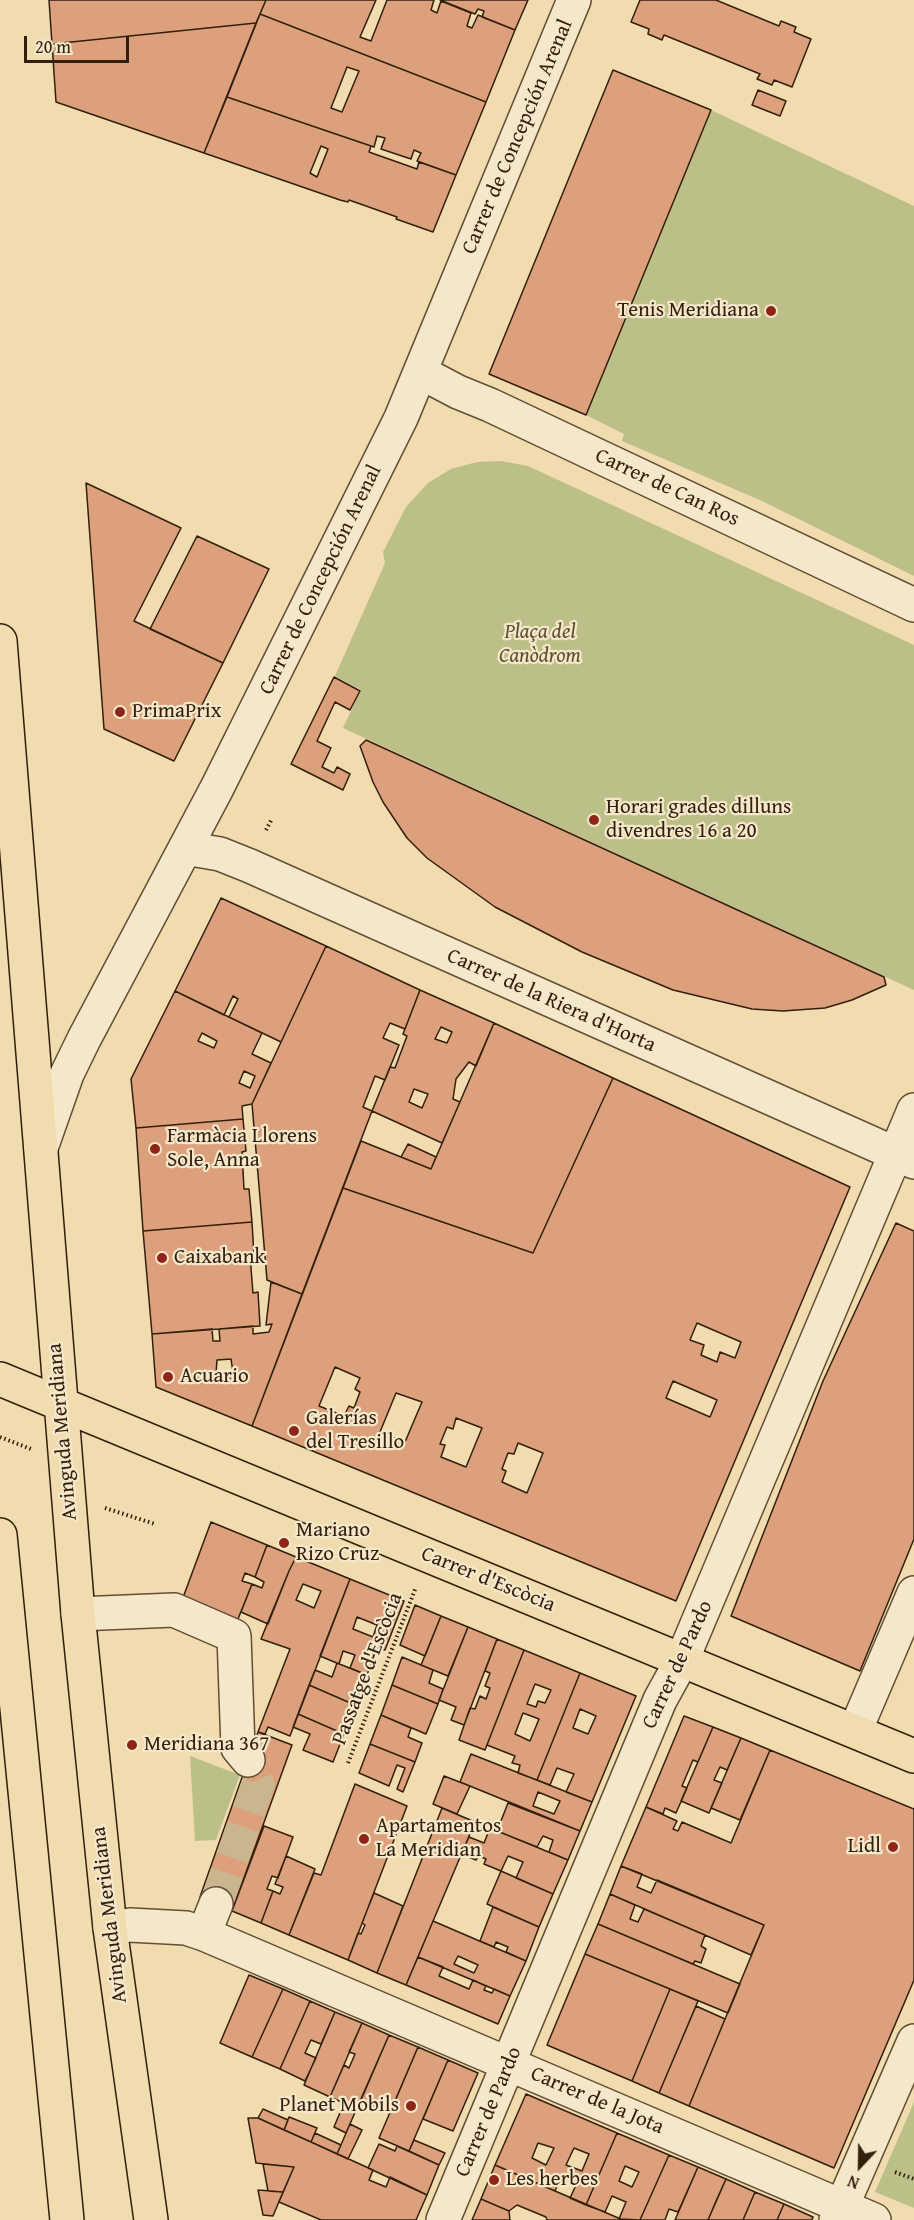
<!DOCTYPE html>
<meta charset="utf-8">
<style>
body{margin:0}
#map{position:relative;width:914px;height:2220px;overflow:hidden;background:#f0dcae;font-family:"Gentium Book Plus",serif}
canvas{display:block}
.north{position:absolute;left:830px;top:2136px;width:60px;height:60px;-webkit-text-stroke:4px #f5e8ca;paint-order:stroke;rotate:202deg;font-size:16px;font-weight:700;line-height:24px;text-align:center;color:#321f0c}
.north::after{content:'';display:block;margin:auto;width:21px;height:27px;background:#321f0c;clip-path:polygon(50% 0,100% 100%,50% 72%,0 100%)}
.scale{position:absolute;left:24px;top:36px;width:105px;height:27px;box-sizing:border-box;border:3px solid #321f0c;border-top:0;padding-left:8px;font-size:18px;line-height:21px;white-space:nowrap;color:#321f0c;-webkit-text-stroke:4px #f5e8ca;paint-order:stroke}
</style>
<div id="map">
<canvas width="914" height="2220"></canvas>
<div class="north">N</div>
<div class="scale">20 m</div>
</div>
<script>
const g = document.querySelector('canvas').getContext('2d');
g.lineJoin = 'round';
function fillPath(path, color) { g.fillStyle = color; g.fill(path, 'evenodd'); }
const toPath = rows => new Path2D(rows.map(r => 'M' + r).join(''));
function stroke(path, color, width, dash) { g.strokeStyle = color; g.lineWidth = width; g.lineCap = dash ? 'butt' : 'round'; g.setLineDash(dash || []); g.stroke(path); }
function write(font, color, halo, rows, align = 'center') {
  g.font = font + ' "Gentium Book Plus",serif'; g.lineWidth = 4.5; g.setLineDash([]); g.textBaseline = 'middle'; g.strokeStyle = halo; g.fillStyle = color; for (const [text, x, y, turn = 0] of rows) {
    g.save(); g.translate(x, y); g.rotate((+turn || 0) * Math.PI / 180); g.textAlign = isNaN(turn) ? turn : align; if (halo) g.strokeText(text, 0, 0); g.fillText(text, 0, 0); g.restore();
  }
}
fillPath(toPath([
 [711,110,914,206,914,576,762,501,622,441,624,434,586,415],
 [501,461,528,466,914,645,914,990,343,728,361,690,335,676,385,563,383,552,406,507,428,483,451,469,477,462],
 [190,1756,240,1775,216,1840,195,1841],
 [914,2102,914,2208,875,2192]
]), '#bdbf88');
const building = toPath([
 [49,0,266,0,256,23,52,44,49,0],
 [266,0,376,0,360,37,371,41,387,0,434,0,431,10,437,13,441,1,471,13,467,26,472,28,478,15,515,30,486,102,260,14,266,0],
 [440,0,528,0,515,30,482,17,484,11,478,9,475,14,440,0],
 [640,0,716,0,779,26,781,21,796,27,794,32,811,39,792,87,774,80,772,85,757,79,760,74,706,52,664,35,662,40,648,34,649,29,631,22,640,0],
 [260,14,486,102,456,175,417,161,421,153,414,150,411,159,381,149,385,138,377,136,374,147,227,97,260,14],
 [347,67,359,71,342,112,331,108,347,67],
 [256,23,204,153,56,102,52,44,256,23],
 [613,70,711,110,586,415,489,374,613,70],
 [758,90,786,101,780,116,752,105,758,90],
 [227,97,371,146,369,152,417,169,419,162,456,175,433,232,396,219,397,217,349,200,348,202,340,200,204,153,227,97],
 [321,146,328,149,317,177,310,173,321,146],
 [86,483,181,528,134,621,223,663,174,761,104,729,86,483],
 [197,536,269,569,223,663,150,629,197,536],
 [334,677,360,691,350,710,335,702,317,741,331,748,322,767,334,773,337,767,350,774,343,790,291,764,334,677],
 [366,740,884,977,886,985,852,1000,825,1008,783,1011,752,1009,673,990,582,952,495,907,427,858,407,838,383,802,373,782,360,746,366,740],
 [221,898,326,946,281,1042,229,1017,238,999,233,996,224,1015,175,991,221,898],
 [326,946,420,990,405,1029,390,1023,383,1038,399,1045,385,1080,375,1076,363,1107,372,1111,302,1294,267,1280,252,1104,326,946],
 [420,990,494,1023,476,1066,469,1062,456,1079,453,1099,460,1102,442,1143,372,1111,390,1067,395,1068,407,1036,403,1034,420,990],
 [441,1027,452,1032,447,1043,435,1039,441,1027],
 [414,1089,428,1094,422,1108,409,1102,414,1089],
 [175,991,262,1033,252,1054,271,1063,252,1104,242,1106,243,1119,136,1128,131,1079,175,991],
 [202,1033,217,1041,214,1048,198,1041,202,1033],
 [244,1071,255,1076,250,1088,239,1083,244,1071],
 [494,1023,613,1078,533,1253,343,1188,361,1141,431,1169,494,1023],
 [613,1078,850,1187,676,1601,252,1426,343,1188,533,1253,613,1078],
 [697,1323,741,1342,735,1358,720,1352,717,1362,701,1355,704,1345,690,1340,697,1323],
 [335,1367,360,1378,355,1389,360,1392,354,1408,349,1406,344,1416,319,1406,335,1367],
 [673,1381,717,1400,710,1417,666,1398,673,1381],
 [396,1393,422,1402,405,1442,380,1432,396,1393],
 [456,1418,482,1428,466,1467,441,1457,445,1445,440,1444,447,1427,453,1429,456,1418],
 [518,1443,543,1453,527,1493,502,1482,506,1471,502,1469,508,1453,514,1454,518,1443],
 [243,1119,246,1151,242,1152,244,1189,249,1189,252,1222,143,1231,136,1128,243,1119],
 [408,1144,436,1157,431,1169,401,1157,408,1144],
 [252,1222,254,1256,250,1256,253,1293,258,1292,260,1326,152,1334,143,1231,252,1222],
 [896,1223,914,1231,914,1539,860,1671,731,1616,823,1381,896,1223],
 [271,1282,302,1294,252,1426,156,1387,152,1334,212,1329,213,1341,220,1341,219,1329,253,1326,253,1334,269,1332,272,1324,266,1325,271,1282],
 [231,1359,233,1372,230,1378,216,1374,217,1360,231,1359],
 [211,1522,267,1545,255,1577,245,1573,242,1581,252,1584,236,1624,181,1603,211,1522],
 [267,1545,296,1557,289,1571,268,1624,241,1612,252,1584,262,1588,264,1582,255,1577,267,1545],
 [296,1557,350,1579,290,1736,268,1727,265,1734,258,1732,290,1649,261,1639,289,1571,296,1557],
 [303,1584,321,1591,314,1608,296,1600,303,1584],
 [350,1579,404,1601,385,1650,377,1647,367,1675,350,1668,355,1655,343,1651,339,1664,320,1656,350,1579],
 [357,1617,377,1625,373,1637,353,1629,357,1617],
 [415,1605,441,1616,425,1656,400,1645,415,1605],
 [441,1616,468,1627,448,1676,421,1665,441,1616],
 [468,1627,497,1639,464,1725,451,1720,456,1707,439,1700,468,1627],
 [497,1639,524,1650,485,1750,459,1740,470,1708,475,1709,480,1696,486,1699,490,1688,485,1686,490,1673,485,1671,497,1639],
 [524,1650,580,1673,537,1780,518,1773,520,1765,512,1763,515,1756,487,1745,524,1650],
 [535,1684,551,1690,545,1703,538,1701,536,1707,527,1704,535,1684],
 [523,1713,539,1719,530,1741,515,1734,523,1713],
 [402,1657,433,1670,429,1683,443,1689,438,1704,392,1685,402,1657],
 [337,1663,367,1675,355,1705,309,1685,315,1670,332,1677,337,1663],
 [580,1673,636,1696,592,1802,566,1792,574,1774,557,1768,550,1785,537,1780,580,1673],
 [580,1709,596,1716,588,1734,573,1728,580,1709],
 [309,1685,355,1705,344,1734,298,1714,309,1685],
 [392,1685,438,1704,426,1734,381,1715,392,1685],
 [298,1714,344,1734,333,1762,303,1750,310,1734,293,1727,298,1714],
 [381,1715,411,1728,408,1737,422,1743,415,1762,370,1744,381,1715],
 [684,1716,713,1727,698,1762,693,1760,682,1786,687,1788,676,1813,665,1808,663,1814,646,1807,684,1716],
 [713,1727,741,1738,727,1770,720,1767,714,1780,722,1783,709,1813,681,1801,713,1727],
 [258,1732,292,1745,232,1911,200,1897,258,1732],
 [741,1738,770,1750,740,1820,711,1808,741,1738],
 [370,1744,415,1762,403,1792,397,1789,405,1768,397,1765,389,1786,359,1773,370,1744],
 [770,1750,914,1809,914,1980,834,2168,689,2106,764,1925,621,1866,646,1807,677,1821,673,1829,678,1831,682,1822,731,1843,770,1750],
 [471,1754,592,1802,580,1831,460,1782,471,1754],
 [538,1792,560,1801,554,1814,533,1806,538,1792],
 [444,1776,470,1786,457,1814,433,1804,444,1776],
 [355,1784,407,1806,348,1960,289,1935,314,1873,321,1875,355,1784],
 [508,1803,580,1831,568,1860,549,1852,553,1840,543,1836,537,1847,497,1831,508,1803],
 [442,1808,475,1822,406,1985,377,1973,442,1808],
 [264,1826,293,1837,278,1878,272,1876,267,1889,273,1891,261,1923,232,1911,264,1826],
 [490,1828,568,1860,553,1894,516,1878,523,1862,508,1856,501,1871,484,1864,486,1859,479,1856,476,1860,461,1854,469,1837,484,1843,490,1828],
 [286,1856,315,1869,289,1935,261,1923,273,1891,280,1894,283,1887,275,1884,286,1856],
 [621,1866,642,1874,637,1887,651,1893,657,1880,764,1925,751,1955,610,1894,621,1866],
 [501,1871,553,1894,539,1927,487,1904,501,1871],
 [374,1893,403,1906,377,1973,348,1960,358,1933,361,1934,365,1925,362,1923,374,1893],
 [610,1894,635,1905,630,1919,638,1922,644,1909,705,1935,701,1946,706,1949,701,1963,695,1961,693,1964,598,1924,610,1894],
 [493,1907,539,1927,526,1961,506,1952,508,1947,496,1942,494,1947,480,1941,493,1907],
 [433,1921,526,1961,510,1996,418,1957,433,1921],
 [458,1956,478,1965,474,1973,454,1964,458,1956],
 [598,1924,740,1984,728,2013,585,1954,598,1924],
 [585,1954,670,1989,632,2081,547,2045,585,1954],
 [418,1957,443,1967,439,1976,469,1989,473,1980,486,1986,484,1990,492,1993,494,1989,510,1996,498,2024,406,1985,418,1957],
 [249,1975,283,1989,252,2057,220,2043,249,1975],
 [283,1989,310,2001,280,2069,252,2057,283,1989],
 [670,1989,698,2001,659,2093,632,2081,670,1989],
 [310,2001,335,2012,321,2044,311,2040,305,2053,316,2058,305,2081,280,2069,310,2001],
 [696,2006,725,2019,689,2106,659,2093,696,2006],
 [335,2012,362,2023,330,2097,304,2085,335,2012],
 [362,2023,389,2035,346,2133,334,2127,344,2103,330,2097,344,2065,349,2068,355,2054,349,2052,362,2023],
 [389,2035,418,2047,390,2113,361,2100,389,2035],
 [418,2047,448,2060,409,2151,379,2138,418,2047],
 [448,2060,478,2073,453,2131,423,2119,448,2060],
 [526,2094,617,2133,586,2205,570,2198,577,2183,561,2176,555,2191,495,2165,526,2094],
 [538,2143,554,2148,546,2165,532,2158,538,2143],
 [574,2148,589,2154,582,2171,566,2165,574,2148],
 [263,2109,288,2120,284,2130,258,2118,263,2109],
 [289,2117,317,2128,311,2142,284,2130,289,2117],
 [248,2118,258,2118,373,2170,369,2180,386,2187,390,2177,427,2195,416,2220,321,2220,279,2202,294,2167,256,2163,248,2118],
 [350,2124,362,2130,348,2159,337,2154,350,2124],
 [315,2133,341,2145,337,2154,311,2142,315,2133],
 [617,2133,669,2155,640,2220,619,2219,626,2202,612,2196,605,2212,586,2205,617,2133],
 [625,2166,639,2172,632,2187,619,2181,625,2166],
 [414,2140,445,2153,439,2165,409,2151,414,2140],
 [379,2144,395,2151,397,2146,439,2165,427,2195,368,2168,379,2144],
 [669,2155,698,2167,678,2212,669,2209,665,2220,640,2220,669,2155],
 [263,2164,294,2167,283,2192,268,2191,263,2164],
 [495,2165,555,2191,623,2220,547,2220,546,2217,517,2205,509,2211,481,2199,495,2165],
 [698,2167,726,2179,716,2201,708,2220,675,2220,698,2167],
 [726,2179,755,2192,743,2220,708,2220,726,2179],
 [258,2190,283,2192,273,2216,263,2215,258,2190],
 [755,2192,784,2204,777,2220,743,2220,755,2192],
 [481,2199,509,2211,510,2220,472,2220,481,2199],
 [784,2204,813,2217,812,2220,777,2220,784,2204]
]);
fillPath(building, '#dda07c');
stroke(building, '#321f0c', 1.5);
stroke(toPath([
 [216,1904,258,1784,248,1760]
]), '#cab68e', 33, [33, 16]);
const minor = toPath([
 [420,372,458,392,490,405,914,605],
 [185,848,220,854,250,866,914,1162],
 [41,1148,67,1074,84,1039,217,788,401,418,574,0],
 [78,1614,174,1610,234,1636,238,1748,248,1760],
 [855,1731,914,1593],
 [110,1928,130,1925,186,1928,204,1934,874,2220],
 [204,1934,216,1904],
 [443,2220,660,1700,682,1660,914,1110],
 [836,2220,914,2041]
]);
const major = toPath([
 [0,641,78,1614,110,1928,151,2220],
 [0,1379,914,1756],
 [0,1535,67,2220]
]);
stroke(minor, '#624e34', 36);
stroke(major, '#321f0c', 36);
stroke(toPath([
 [266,830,272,819],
 [0,1437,31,1449],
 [105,1508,155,1524],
 [348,1763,416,1587],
 [895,2172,914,2179]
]), '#321f0c', 4, [1.5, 3]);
stroke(minor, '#f5e8ca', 33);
stroke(major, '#f0dcae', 33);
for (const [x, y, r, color] of [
 [771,311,6,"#8f2418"],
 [120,712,6,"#8f2418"],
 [594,820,6,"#8f2418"],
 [155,1149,6,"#8f2418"],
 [162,1258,6,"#8f2418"],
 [168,1377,6,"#8f2418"],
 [294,1431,6,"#8f2418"],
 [284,1543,6,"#8f2418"],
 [132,1745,6,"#8f2418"],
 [364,1839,6,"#8f2418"],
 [893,1847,6,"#8f2418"],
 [411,2106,6,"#8f2418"],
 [494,2180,6,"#8f2418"]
]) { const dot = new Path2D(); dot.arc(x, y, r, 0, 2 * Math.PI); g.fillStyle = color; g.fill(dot); stroke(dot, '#f5e8ca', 2); }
write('21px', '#321f0c', '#f5e8ca', [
 ["Carrer de Concepción Arenal",518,137,-67],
 ["Carrer de Can Ros",667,488,25],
 ["Carrer de Concepción Arenal",321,580,-64],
 ["Carrer de la Riera d'Horta",551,1001,24],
 ["Avinguda Meridiana",63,1432,-95],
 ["Carrer d'Escòcia",488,1580,22],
 ["Carrer de Pardo",678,1665,-65],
 ["Passatge d'Escòcia",368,1669,-69],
 ["Avinguda Meridiana",110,1915,-97],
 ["Carrer de la Jota",597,2101,23],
 ["Carrer de Pardo",489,2112,-67]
]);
write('21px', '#321f0c', '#f5e8ca', [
 ["Tenis Meridiana",759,311,"right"],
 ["PrimaPrix",132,712],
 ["Horari grades dilluns",606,808],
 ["divendres 16 a 20",606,832],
 ["Farmàcia Llorens",167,1137],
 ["Sole, Anna",167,1161],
 ["Caixabank",174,1258],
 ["Acuario",180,1377],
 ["Galerías",306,1419],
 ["del Tresillo",306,1443],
 ["Mariano",296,1531],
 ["Rizo Cruz",296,1555],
 ["Meridiana 367",144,1745],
 ["Apartamentos",376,1827],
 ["La Meridian",376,1851],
 ["Lidl",881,1847,"right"],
 ["Planet Mobils",399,2106,"right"],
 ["Les herbes",506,2180]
], 'left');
write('italic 21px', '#5c4f31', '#f5e8ca', [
 ["Plaça del",540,633],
 ["Canòdrom",540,657]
]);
</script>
